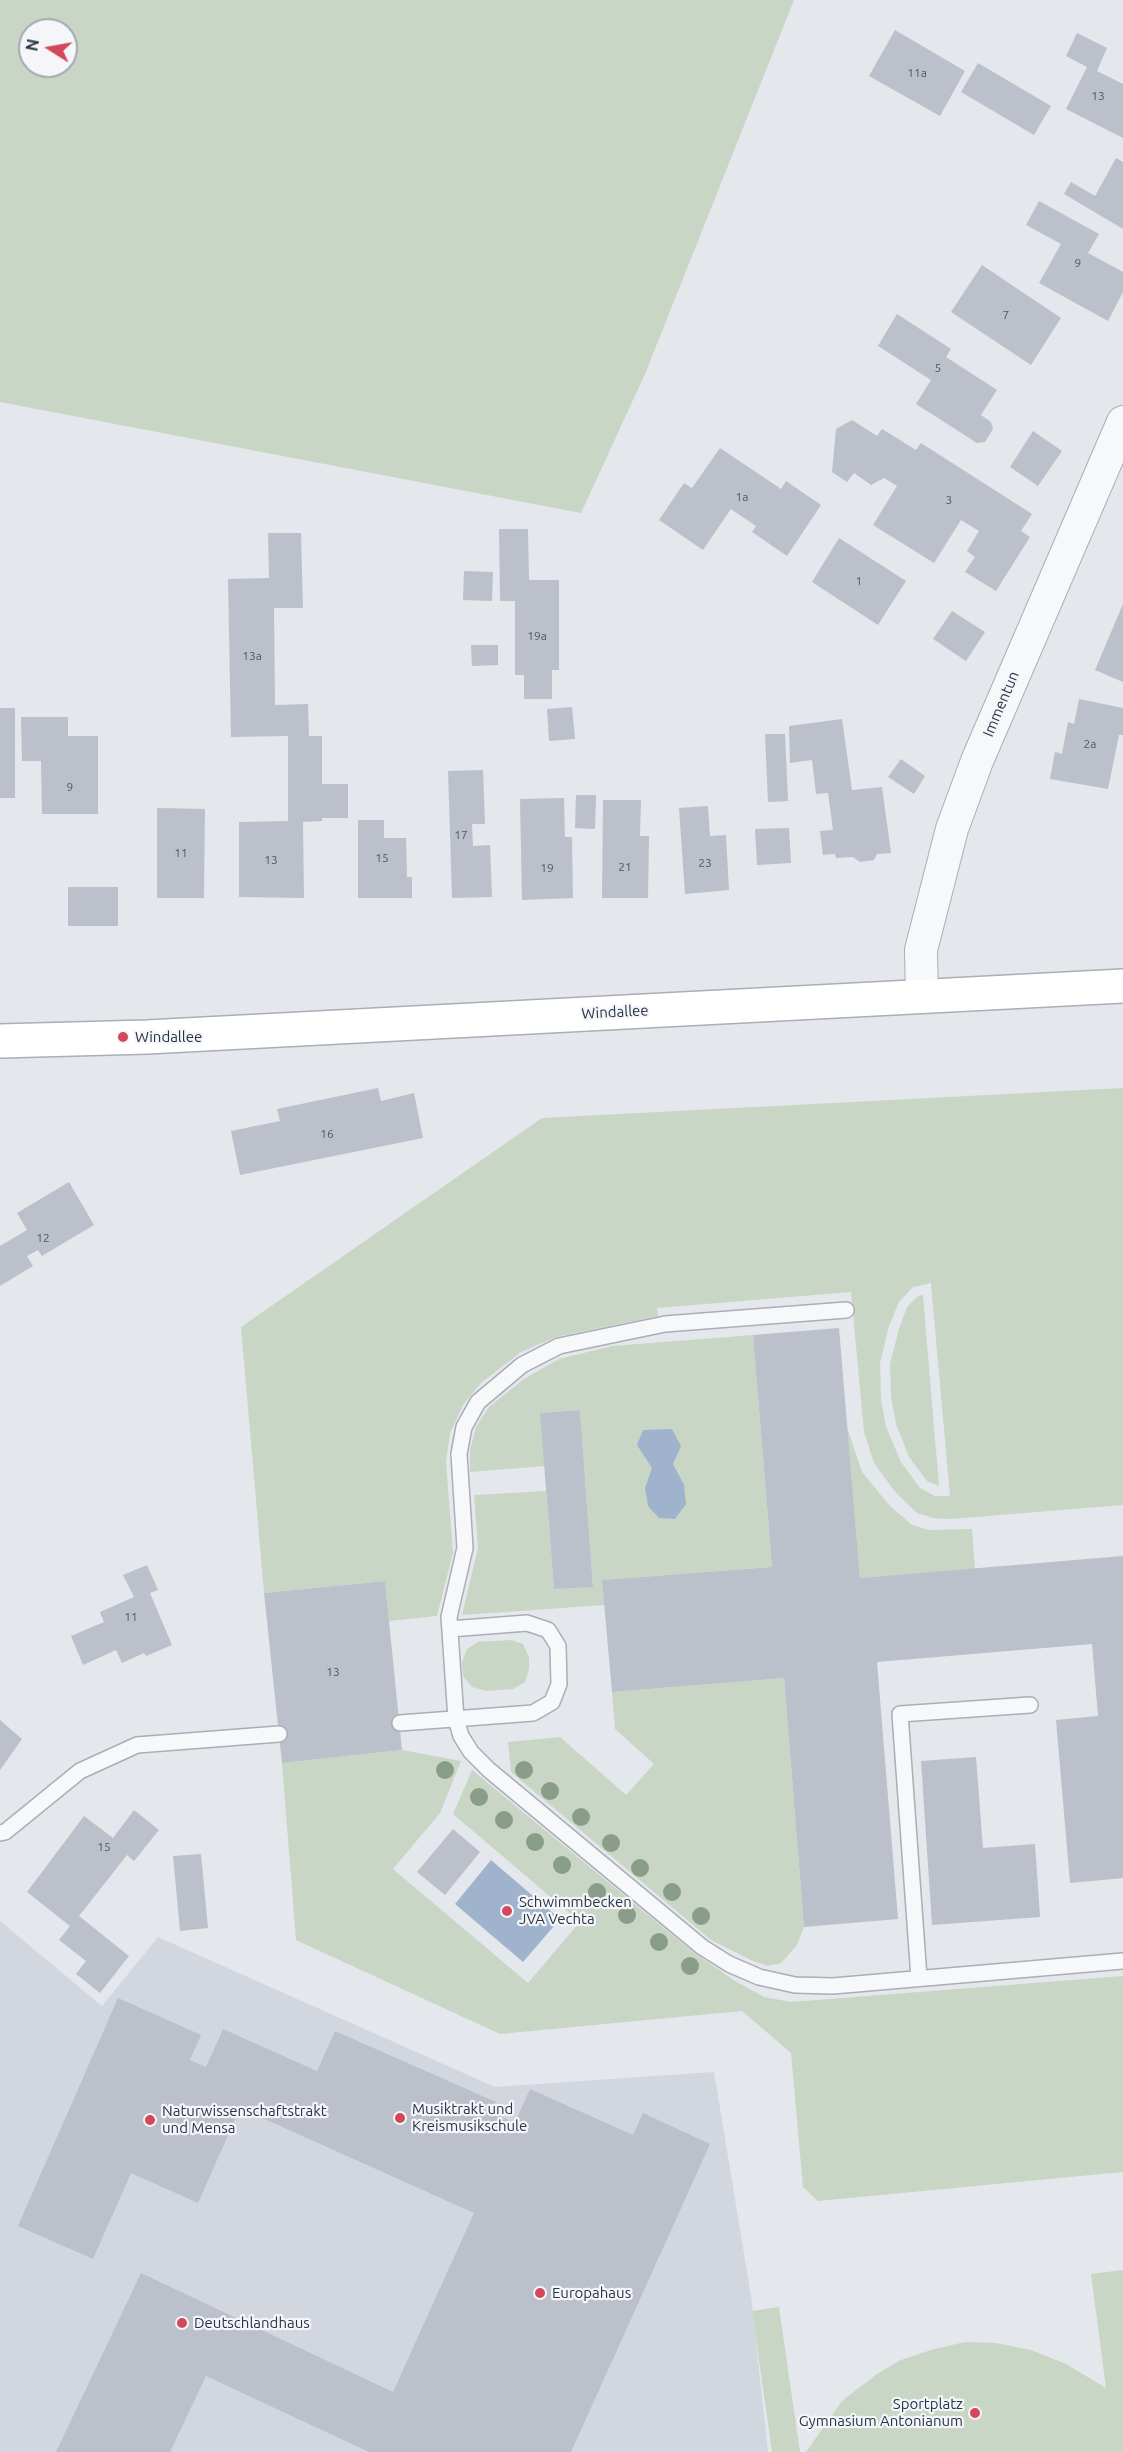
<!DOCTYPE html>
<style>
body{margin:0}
#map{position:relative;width:1123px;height:2452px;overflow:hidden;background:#e4e7ec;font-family:Ubuntu,sans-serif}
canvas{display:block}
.north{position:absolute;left:18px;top:18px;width:60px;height:60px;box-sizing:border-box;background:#f4f6f9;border:2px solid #a4a8b1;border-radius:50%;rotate:281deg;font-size:16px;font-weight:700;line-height:24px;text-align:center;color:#2b3445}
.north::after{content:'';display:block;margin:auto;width:21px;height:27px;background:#d1495b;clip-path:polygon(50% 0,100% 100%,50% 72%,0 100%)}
</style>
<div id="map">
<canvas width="1123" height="2452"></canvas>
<div class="north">N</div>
</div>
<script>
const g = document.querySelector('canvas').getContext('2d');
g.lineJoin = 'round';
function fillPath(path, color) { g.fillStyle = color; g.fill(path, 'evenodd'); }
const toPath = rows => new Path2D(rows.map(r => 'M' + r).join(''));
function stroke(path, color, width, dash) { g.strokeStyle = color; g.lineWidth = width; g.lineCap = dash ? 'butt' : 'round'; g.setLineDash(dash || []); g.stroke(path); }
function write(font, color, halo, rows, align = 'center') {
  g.font = font + ' Ubuntu,sans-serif'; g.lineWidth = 4.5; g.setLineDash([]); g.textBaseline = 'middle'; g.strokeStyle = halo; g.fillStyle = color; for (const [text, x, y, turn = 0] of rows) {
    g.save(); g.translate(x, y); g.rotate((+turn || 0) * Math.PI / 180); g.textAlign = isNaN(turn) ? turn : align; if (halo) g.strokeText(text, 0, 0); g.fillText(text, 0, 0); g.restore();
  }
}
fillPath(toPath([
 [0,1921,102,2006,158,1937,495,2087,714,2072,751,2296,768,2452,0,2452]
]), '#d2d6de');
fillPath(toPath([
 [0,0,794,0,645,374,581,513,0,402],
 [30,30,66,30,66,66,30,66],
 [1123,1088,1123,1505,951,1519,933,1518,917,1513,896,1493,874,1463,864,1432,851,1292,657,1308,658,1316,556,1337,521,1352,481,1383,463,1405,450,1433,446,1462,453,1553,437,1616,389,1621,385,1581,264,1593,241,1327,542,1118],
 [931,1283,931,1284,950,1496,935,1496,920,1488,901,1462,886,1427,881,1399,880,1363,889,1326,899,1302,913,1287],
 [923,1295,939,1486,927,1481,909,1457,896,1424,891,1398,890,1364,899,1329,907,1307,918,1296],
 [753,1335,772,1567,603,1580,605,1605,462,1615,478,1548,474,1495,546,1491,554,1589,593,1586,580,1410,541,1413,545,1466,470,1472,470,1450,476,1427,489,1407,524,1379,559,1359,612,1346],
 [847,1427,862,1472,889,1505,912,1525,929,1530,972,1529,975,1569,860,1578],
 [511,1640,523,1644,529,1657,529,1669,525,1682,513,1689,487,1691,472,1687,463,1676,462,1662,467,1649,478,1642],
 [784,1678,804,1927,797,1945,781,1963,768,1966,753,1961,711,1940,511,1772,508,1742,560,1737,626,1795,654,1764,615,1729,612,1692],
 [402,1750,461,1761,440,1813,393,1869,528,1983,580,1922,453,1814,472,1770,693,1952,735,1981,764,1997,791,2002,1123,1976,1123,2172,818,2201,803,2187,791,2053,742,2011,500,2034,296,1940,282,1763],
 [1123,2270,1123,2452,806,2452,842,2401,877,2374,901,2360,934,2349,965,2342,996,2343,1031,2350,1066,2364,1106,2388,1091,2274],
 [779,2307,800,2452,772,2452,752,2311]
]), '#c9d6c5');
fillPath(toPath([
 [672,1429,681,1446,673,1464,684,1485,686,1504,675,1519,659,1518,648,1506,645,1488,652,1468,637,1445,643,1430],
 [491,1860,560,1919,523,1962,455,1904]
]), '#9fb4cc');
fillPath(toPath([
 [895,30,965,71,940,116,869,76],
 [1077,33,1107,48,1097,71,1123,84,1123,138,1066,109,1087,67,1066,56],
 [978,63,1051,106,1034,135,961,92],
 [1116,158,1123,162,1123,229,1064,194,1071,182,1095,196],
 [1039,201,1099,234,1088,253,1123,272,1123,292,1108,321,1039,283,1061,244,1026,225],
 [982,265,1061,318,1031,365,951,312],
 [897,314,951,349,946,357,997,390,981,415,991,422,993,429,985,442,977,443,916,404,931,380,878,346],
 [852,420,877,436,882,429,916,450,921,443,1032,514,1021,531,1030,537,996,591,965,572,975,557,967,551,979,531,961,520,934,563,873,525,897,486,884,478,871,485,854,473,847,482,832,472,836,429],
 [1033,431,1062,451,1038,486,1010,467],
 [720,448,781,489,786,481,821,505,787,556,752,532,756,526,731,509,703,550,659,520,684,483,692,488],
 [499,529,528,529,529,580,559,580,559,670,552,670,552,699,524,699,524,675,515,675,515,601,500,601],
 [268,533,301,533,303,608,274,608,275,705,308,704,309,736,322,736,322,784,348,784,348,818,322,818,322,821,303,822,304,898,239,897,239,822,288,821,288,736,231,737,228,579,269,578],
 [839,538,906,581,878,625,812,582],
 [464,571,493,572,492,601,463,600],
 [1123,604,1123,682,1095,670],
 [952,611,985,632,966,661,933,639],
 [471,645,498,645,498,665,472,666],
 [1079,699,1123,708,1123,735,1119,735,1108,789,1050,779,1055,752,1062,754,1068,722,1074,724],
 [572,707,575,739,549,741,547,709],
 [0,708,15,708,15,798,0,798],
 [21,717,68,717,68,736,98,736,98,814,42,814,41,761,22,761],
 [842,719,852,790,882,787,891,853,877,854,874,860,860,862,853,857,836,858,835,854,823,855,820,831,833,830,828,793,816,794,812,760,790,763,789,726],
 [765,734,785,734,788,801,768,802],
 [901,759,925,776,914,794,888,777],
 [483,770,485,824,472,824,473,846,490,845,492,897,452,898,448,771],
 [576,795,596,795,595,829,575,828],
 [564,798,565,837,572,837,573,898,522,900,520,799],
 [603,800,641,800,640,836,649,836,648,898,602,898],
 [708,806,710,836,726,835,729,890,685,894,679,808],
 [157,808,205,809,204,898,157,898],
 [358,820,384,820,384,838,406,838,407,877,412,877,412,898,358,898],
 [789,828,791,863,757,865,755,829],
 [68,887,118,887,118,926,68,926],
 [378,1088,381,1101,414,1093,423,1138,240,1175,231,1131,280,1121,277,1109],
 [69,1182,94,1225,42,1256,38,1250,27,1256,33,1266,0,1286,0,1246,27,1230,17,1213],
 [839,1328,860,1578,1123,1556,1123,1878,1070,1883,1056,1720,1098,1716,1092,1644,877,1662,898,1919,804,1927,784,1678,612,1692,602,1580,772,1567,753,1335],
 [580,1410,593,1587,554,1589,540,1413],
 [147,1565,158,1590,150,1593,172,1645,146,1656,144,1653,122,1663,116,1650,83,1665,71,1636,104,1622,100,1612,134,1597,123,1575],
 [385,1581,402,1750,282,1763,264,1593],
 [0,1720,22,1739,0,1770],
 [976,1757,983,1848,1035,1844,1040,1917,932,1925,921,1761],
 [134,1810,159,1830,134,1861,127,1855,79,1916,129,1956,100,1993,76,1974,86,1961,59,1940,70,1926,27,1892,84,1816,113,1838],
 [453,1829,480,1852,445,1895,417,1872],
 [201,1854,208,1928,180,1931,173,1856],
 [118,1998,201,2035,190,2060,206,2067,223,2029,317,2071,335,2031,496,2102,491,2112,515,2123,530,2089,633,2135,643,2113,710,2144,571,2452,369,2452,206,2376,170,2452,56,2452,141,2273,393,2392,474,2213,240,2108,198,2203,131,2173,93,2259,18,2226]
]), '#bbc0ca');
const service = toPath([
 [846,1310,665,1324,559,1346,522,1365,478,1402,464,1427,459,1454,465,1548,449,1617,456,1719,461,1736,471,1752,489,1770,702,1947,729,1964,759,1977,795,1985,833,1986,1123,1961],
 [400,1723,533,1713,552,1702,559,1684,558,1646,548,1630,527,1623,450,1629],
 [0,1833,5,1832,80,1771,137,1745,279,1734],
 [919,1978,900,1714,1030,1705]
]);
const minor = toPath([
 [922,997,921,950,952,829,977,761,1123,422]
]);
const secondary = toPath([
 [0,1041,147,1037,1123,986]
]);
stroke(service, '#a9aeb7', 18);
stroke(minor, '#a9aeb7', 34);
stroke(secondary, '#a9aeb7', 36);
stroke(service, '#f7f8fa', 15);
stroke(minor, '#f7f8fa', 32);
stroke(secondary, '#fff', 33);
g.fillStyle = '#899d89';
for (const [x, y] of [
 [445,1770],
 [524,1770],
 [550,1791],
 [479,1797],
 [581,1817],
 [504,1820],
 [535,1842],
 [611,1843],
 [562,1865],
 [640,1868],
 [597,1892],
 [672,1892],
 [627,1915],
 [701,1916],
 [659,1942],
 [690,1966]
]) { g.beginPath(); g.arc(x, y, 9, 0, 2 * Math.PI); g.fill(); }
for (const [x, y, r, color] of [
 [123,1037,6,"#d1495b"],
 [507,1911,6,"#d1495b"],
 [400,2118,6,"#d1495b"],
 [150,2120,6,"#d1495b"],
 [540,2293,6,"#d1495b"],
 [182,2323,6,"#d1495b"],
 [975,2413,6,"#d1495b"]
]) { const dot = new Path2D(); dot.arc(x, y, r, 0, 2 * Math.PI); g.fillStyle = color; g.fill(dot); stroke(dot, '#f4f6f9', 2); }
write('12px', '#4f5766', null, [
 ["11a",917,73],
 ["13",1098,96],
 ["9",1078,263],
 ["7",1006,315],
 ["5",938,368],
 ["1a",742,497],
 ["3",949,500],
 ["1",859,581],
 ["19a",537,636],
 ["13a",252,656],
 ["2a",1090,744],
 ["9",70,787],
 ["17",461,835],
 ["11",181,853],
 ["15",382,858],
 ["13",271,860],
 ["23",705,863],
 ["21",625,867],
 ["19",547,868],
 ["16",327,1134],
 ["12",43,1238],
 ["11",131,1617],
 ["13",333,1672],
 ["15",104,1847]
]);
write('15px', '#2b3445', '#f4f6f9', [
 ["Immentun",1001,704,-67],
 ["Windallee",615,1012,-3]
]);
write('15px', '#2b3445', '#f4f6f9', [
 ["Windallee",135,1037],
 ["Schwimmbecken",519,1902],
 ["JVA Vechta",519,1919],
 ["Musiktrakt und",412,2109],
 ["Kreismusikschule",412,2126],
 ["Naturwissenschaftstrakt",162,2111],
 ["und Mensa",162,2128],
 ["Europahaus",552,2293],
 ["Deutschlandhaus",194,2323],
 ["Sportplatz",963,2404,"right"],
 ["Gymnasium Antonianum",963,2421,"right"]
], 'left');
</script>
